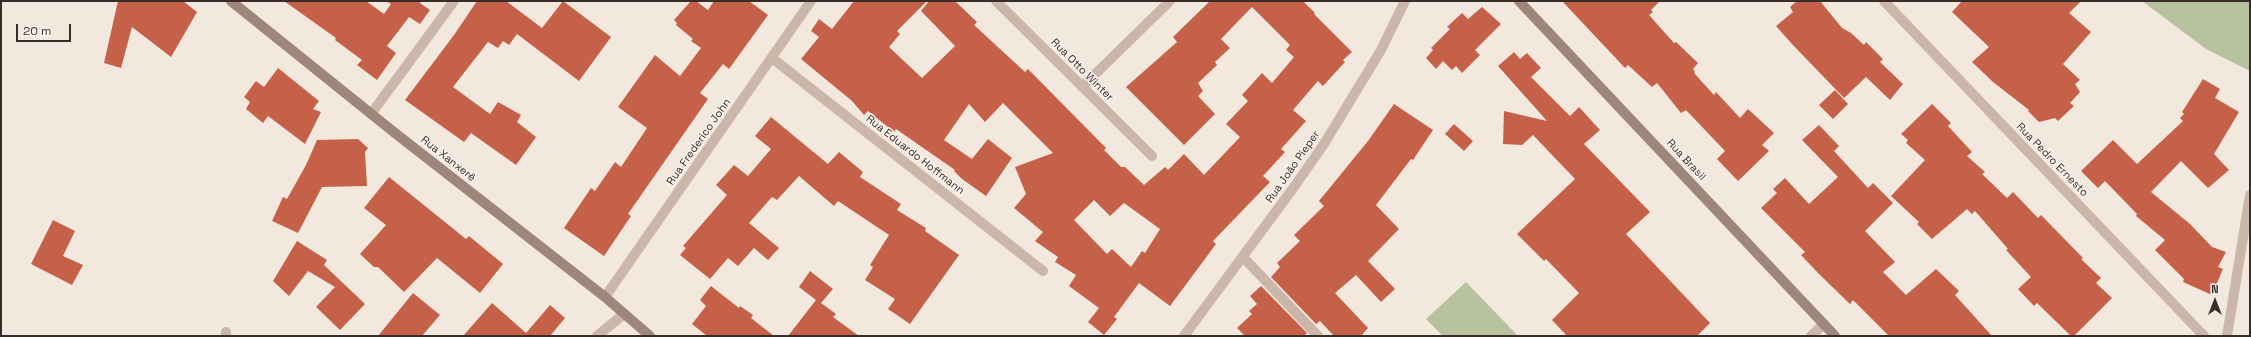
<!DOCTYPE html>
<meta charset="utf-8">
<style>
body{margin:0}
#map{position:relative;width:2251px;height:337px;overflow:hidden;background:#f3e8de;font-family:"Space Grotesk",sans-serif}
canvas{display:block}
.frame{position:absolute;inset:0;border:2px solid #382d29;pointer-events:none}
.north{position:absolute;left:2195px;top:281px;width:40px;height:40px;-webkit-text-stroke:3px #faf2eb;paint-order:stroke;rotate:0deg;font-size:11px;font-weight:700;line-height:16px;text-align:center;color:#382d29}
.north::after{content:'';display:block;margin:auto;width:14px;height:18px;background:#382d29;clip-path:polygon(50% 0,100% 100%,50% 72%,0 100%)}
.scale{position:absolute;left:16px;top:24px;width:55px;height:18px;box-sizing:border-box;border:2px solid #382d29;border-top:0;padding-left:5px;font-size:12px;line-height:14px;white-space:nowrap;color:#382d29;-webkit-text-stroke:3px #faf2eb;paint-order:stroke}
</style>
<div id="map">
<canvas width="2251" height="337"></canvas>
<div class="frame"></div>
<div class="north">N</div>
<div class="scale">20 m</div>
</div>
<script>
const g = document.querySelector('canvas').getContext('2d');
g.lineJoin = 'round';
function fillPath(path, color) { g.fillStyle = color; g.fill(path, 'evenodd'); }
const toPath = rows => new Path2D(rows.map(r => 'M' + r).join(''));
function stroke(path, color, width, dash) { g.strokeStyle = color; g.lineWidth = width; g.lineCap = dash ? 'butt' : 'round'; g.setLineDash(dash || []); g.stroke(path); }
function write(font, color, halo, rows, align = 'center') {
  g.font = font + ' "Space Grotesk",sans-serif'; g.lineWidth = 3; g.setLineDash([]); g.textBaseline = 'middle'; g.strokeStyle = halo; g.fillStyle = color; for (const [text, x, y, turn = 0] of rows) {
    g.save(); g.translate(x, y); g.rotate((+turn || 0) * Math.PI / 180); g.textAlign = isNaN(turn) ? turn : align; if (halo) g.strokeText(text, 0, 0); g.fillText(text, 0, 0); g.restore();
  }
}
fillPath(toPath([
 [2142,1,2250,1,2250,71,2206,49],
 [1466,282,1518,336,1443,336,1426,319]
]), '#b8c29e');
fillPath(toPath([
 [118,1,183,1,197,12,171,57,132,27,121,68,104,63],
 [284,1,366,1,384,14,391,4,386,1,421,1,420,3,430,10,420,24,409,17,387,46,396,53,377,80,357,65,362,60,335,40,336,38],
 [477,1,506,1,542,28,563,1,611,37,579,81,517,34,509,45,503,41,498,48,488,42,453,87,490,114,498,102,521,115,517,122,536,137,516,165,471,133,464,142,405,100,454,35],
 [691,1,696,1,708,10,714,1,749,1,768,15,729,69,723,64,700,93,708,99,628,214,631,216,604,256,564,228,591,188,595,191,615,162,621,167,647,128,618,107,655,55,680,76,701,48,691,41,693,39,676,25,677,23,674,20],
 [854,1,927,1,897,31,900,34,889,47,922,78,955,46,921,11,929,1,955,1,977,22,974,25,1025,72,1028,69,1106,148,1104,150,1121,167,1125,167,1144,185,1165,167,1168,170,1184,154,1204,175,1240,137,1226,124,1248,101,1242,95,1262,73,1272,83,1294,57,1286,50,1290,45,1252,7,1221,39,1230,48,1215,62,1217,65,1198,83,1203,91,1198,96,1215,114,1184,145,1126,87,1177,42,1173,37,1210,1,1303,1,1315,13,1314,14,1352,52,1343,60,1345,62,1323,86,1318,81,1293,110,1306,121,1281,149,1285,152,1263,176,1270,182,1213,241,1216,244,1170,306,1139,283,1114,317,1117,319,1104,335,1088,322,1099,308,1069,286,1076,275,1055,262,1058,257,1035,241,1043,232,1014,208,1026,194,1015,167,1053,153,1003,103,985,122,969,104,944,140,972,159,988,139,1012,158,986,196,962,179,954,171,955,170,896,129,894,132,868,111,864,115,852,101,801,59,819,37,811,31,819,19,832,29],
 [1094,200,1110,216,1124,203,1160,229,1145,253,1142,251,1131,267,1112,249,1107,254,1074,220],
 [1562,1,1660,1,1651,10,1653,12,1649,15,1674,43,1676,42,1698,63,1693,69,1695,72,1694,73,1714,95,1716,92,1740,118,1748,109,1774,133,1762,145,1769,151,1738,181,1717,159,1725,151,1686,110,1681,113,1657,83,1652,87,1628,65,1625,68],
 [1797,1,1820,1,1842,28,1851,33,1864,45,1866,42,1883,59,1880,62,1903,84,1890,100,1866,77,1844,98,1792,44,1776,26,1793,12,1790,7],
 [1962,1,2081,1,2069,13,2091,32,2063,64,2080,80,2075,84,2080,92,2070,103,2074,106,2058,121,2055,118,2039,122,2028,111,2029,110,1993,82,1972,62,1989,47,1952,12],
 [1482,7,1501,24,1475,50,1480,55,1462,73,1456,66,1452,70,1443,61,1436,69,1426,58,1433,50,1431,48,1450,29,1447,27,1462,13,1468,19],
 [1514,52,1520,59,1527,53,1541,68,1531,77,1570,116,1579,107,1600,130,1584,144,1650,212,1626,234,1710,323,1697,336,1567,336,1552,320,1579,293,1546,259,1544,261,1517,234,1575,179,1533,135,1522,145,1503,144,1504,111,1547,121,1498,66],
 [278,68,319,101,313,109,321,112,305,144,268,116,263,123,246,109,250,102,244,97,256,81,264,87],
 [2203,79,2220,89,2215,98,2239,112,2214,154,2229,170,2208,188,2181,161,2151,192,2190,224,2212,247,2226,252,2218,267,2223,269,2212,295,2183,282,2184,279,2155,250,2165,240,2136,216,2137,214,2105,181,2098,188,2081,171,2113,140,2137,164,2183,121,2180,118,2184,114,2182,112],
 [1835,90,1848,104,1833,119,1819,105],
 [1394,104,1433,130,1413,160,1411,159,1376,205,1399,229,1368,261,1395,289,1381,302,1356,275,1335,293,1368,328,1361,336,1334,336,1320,321,1316,324,1271,277,1280,267,1277,263,1300,241,1294,235,1324,206,1319,201,1368,141],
 [1932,104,1951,123,1948,126,1972,152,1967,156,1985,172,1982,174,2007,198,2013,192,2038,218,2041,215,2083,258,2081,259,2101,278,2096,283,2112,298,2074,336,2071,336,2037,303,2034,306,2018,289,2031,277,2006,250,2008,249,1975,211,1972,214,1967,209,1932,239,1917,224,1919,222,1891,196,1925,160,1906,143,1908,140,1901,134],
 [771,117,828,164,839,152,863,172,860,177,901,204,897,210,926,228,925,231,959,255,910,324,888,309,895,299,865,280,873,267,870,265,889,235,838,201,834,206,799,176,777,200,772,197,749,223,779,248,768,260,754,248,738,266,728,258,710,279,680,255,686,248,683,246,727,195,716,185,734,165,748,176,771,149,755,136],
 [1454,124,1473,141,1464,151,1445,134],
 [1819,125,1839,146,1834,151,1868,188,1873,183,1893,203,1865,231,1895,262,1883,272,1906,295,1936,269,1959,291,1955,295,1992,336,1889,336,1853,300,1850,304,1819,274,1801,255,1805,252,1761,208,1777,193,1773,189,1785,178,1809,204,1838,177,1802,140],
 [358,139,368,148,365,152,367,186,322,187,298,233,272,221,283,197,287,199,306,165,317,140],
 [389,177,466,239,469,236,503,264,480,293,437,258,404,292,378,267,374,267,360,254,386,225,364,208],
 [53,220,75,231,63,256,83,265,72,285,31,264],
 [297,241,327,260,324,265,365,304,340,330,316,307,335,287,308,271,289,296,273,281],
 [810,271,833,289,821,303,836,314,833,317,859,336,788,336,816,300,799,287],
 [711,286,739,308,740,306,753,315,751,318,774,336,707,336,692,324,706,306,700,300],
 [1261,286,1307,333,1304,336,1245,336,1237,328,1252,314,1249,311,1257,304,1250,296],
 [413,293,440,315,422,336,378,336],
 [492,303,526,333,550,305,565,318,550,336,463,336]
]), '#c66149');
stroke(toPath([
 [1243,257,1318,336]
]), '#cbb7aa', 10);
stroke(toPath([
 [996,1,1152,156],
 [1884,1,2204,336],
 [772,58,1043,271],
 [1082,87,1170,1],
 [371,114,454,1],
 [605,297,811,1],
 [226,332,226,336],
 [597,336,624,314],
 [1184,336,1294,187,1324,144,1381,50,1405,1],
 [1811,336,1824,324],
 [2227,336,2250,195]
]), '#cbb7aa', 10);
stroke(toPath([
 [231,1,395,133,605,297,650,336],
 [1519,1,1835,336]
]), '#9f867b', 10);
write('11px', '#382d29', '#faf2eb', [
 ["Rua Otto Winter",1082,70,45],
 ["Rua Frederico John",699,142,-55],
 ["Rua Eduardo Hoffmann",915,155,38],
 ["Rua Xanxerê",448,159,38],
 ["Rua Brasil",1686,160,47],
 ["Rua Pedro Ernesto",2052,160,46],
 ["Rua João Pieper",1293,167,-55]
]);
</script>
